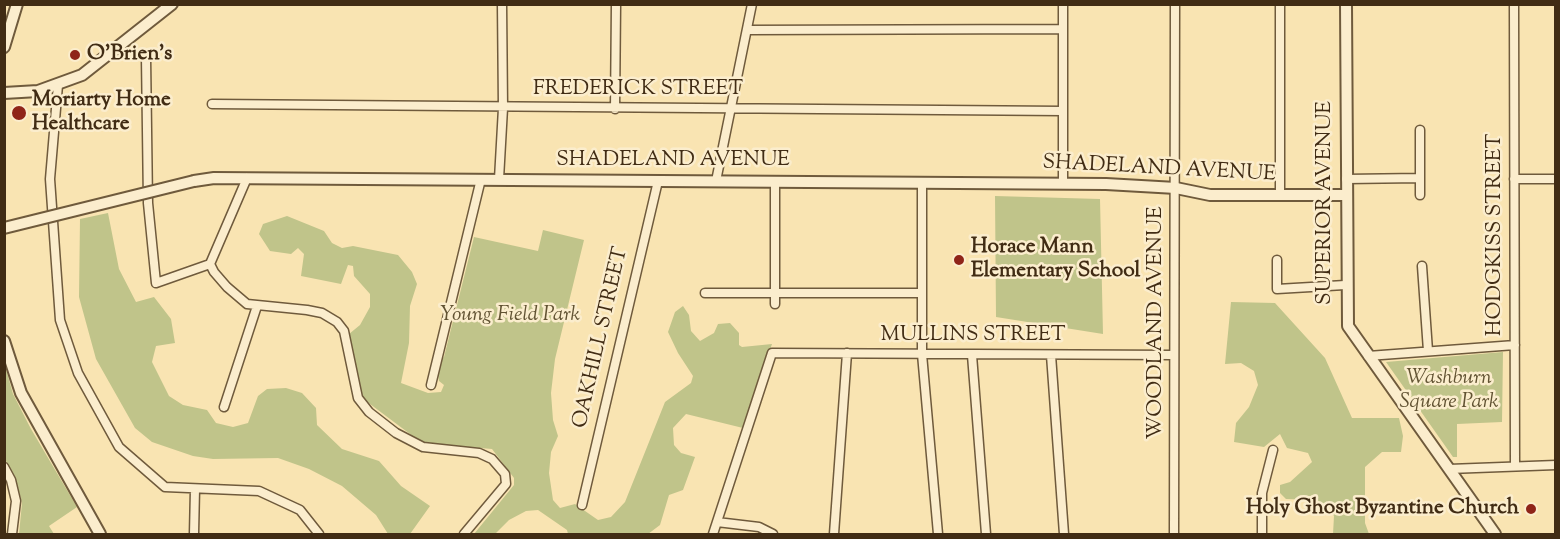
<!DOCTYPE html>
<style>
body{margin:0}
#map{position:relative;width:1560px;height:539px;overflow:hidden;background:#f9e4b2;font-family:"Sorts Mill Goudy",serif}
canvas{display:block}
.frame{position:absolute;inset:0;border:6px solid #412c14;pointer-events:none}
</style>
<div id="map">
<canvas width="1560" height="539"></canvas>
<div class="frame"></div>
</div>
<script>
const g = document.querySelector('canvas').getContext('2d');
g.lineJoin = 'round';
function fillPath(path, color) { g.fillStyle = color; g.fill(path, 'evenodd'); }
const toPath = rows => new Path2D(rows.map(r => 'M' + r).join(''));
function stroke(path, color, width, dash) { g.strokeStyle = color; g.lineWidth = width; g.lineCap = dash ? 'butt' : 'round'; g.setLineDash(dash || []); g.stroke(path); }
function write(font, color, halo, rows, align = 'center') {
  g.font = font + ' "Sorts Mill Goudy",serif'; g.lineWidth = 5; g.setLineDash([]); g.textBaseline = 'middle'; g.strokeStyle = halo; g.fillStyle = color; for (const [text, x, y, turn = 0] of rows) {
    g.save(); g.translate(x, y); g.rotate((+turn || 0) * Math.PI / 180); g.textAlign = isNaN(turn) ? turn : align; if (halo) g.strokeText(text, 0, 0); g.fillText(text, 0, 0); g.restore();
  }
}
fillPath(toPath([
 [995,196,1100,199,1103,334,996,317],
 [108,213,119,269,136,302,154,297,171,319,175,343,156,346,152,362,169,396,183,405,207,410,216,423,233,427,248,423,258,396,267,389,286,388,302,393,316,408,317,425,342,449,379,461,401,486,430,506,410,534,388,534,376,515,342,486,309,469,278,458,213,459,193,456,152,442,135,428,96,359,79,297,80,219],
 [287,216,324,231,332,243,342,248,353,246,398,255,412,272,417,284,410,306,409,343,401,383,428,393,441,392,444,385,439,381,437,370,440,360,444,357,474,237,538,251,543,230,584,240,555,359,551,393,553,420,558,436,551,452,549,473,553,500,560,508,575,504,598,520,611,517,625,502,665,402,691,383,693,376,678,353,668,332,675,312,683,306,689,315,691,331,700,341,714,333,718,324,730,323,739,333,739,345,742,347,772,344,743,428,686,414,673,428,674,445,681,453,695,457,683,490,669,495,660,525,648,534,568,534,567,530,538,510,526,511,509,520,495,534,474,534,514,485,514,478,492,449,422,443,366,401,359,390,349,334,360,325,370,307,370,294,354,276,353,266,348,265,341,284,301,276,304,254,298,248,291,254,270,251,259,234,263,224],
 [1231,302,1275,303,1325,358,1352,418,1399,418,1403,436,1401,452,1382,452,1365,467,1365,523,1369,534,1333,534,1334,516,1328,505,1314,500,1286,499,1280,493,1280,485,1290,482,1312,462,1308,453,1287,448,1280,434,1264,447,1234,442,1236,423,1249,407,1258,385,1254,371,1241,363,1225,364],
 [1503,352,1502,422,1457,424,1457,457,1453,457,1386,362],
 [4,362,13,394,31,429,77,507,49,526,54,534,19,534,22,503,17,484,5,459]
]), '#c0c48a');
const minor = toPath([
 [1063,4,1063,184],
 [1280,4,1280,195],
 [1514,4,1515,466],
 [747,30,1063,29],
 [146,57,148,203,156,283,210,264],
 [58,85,50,179,60,320,78,373,119,447,165,487,259,491,300,510,319,534],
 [212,104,1063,111],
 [615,109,616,4],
 [247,178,213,257,210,264,214,272,227,287,247,304,307,310,322,313,337,322,344,331,358,398,369,412,396,433,423,447,479,453,492,459,505,474,506,484,464,534],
 [499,179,503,108,502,4],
 [1346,179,1420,178],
 [1514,179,1556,179],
 [716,181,752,4],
 [775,181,775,304],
 [922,183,922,354,938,534],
 [1420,195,1420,130],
 [1277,260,1277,289,1345,285],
 [1422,266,1428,351],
 [705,293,922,293],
 [972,355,986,534],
 [1051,355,1064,534],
 [1368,356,1515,345],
 [431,385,481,179],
 [224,407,257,306],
 [4,467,11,480,16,501,12,534],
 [1449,469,1556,465],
 [582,505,658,181],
 [717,522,759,527,773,534],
 [194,534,195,489],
 [713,534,772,353,1174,355],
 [834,534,847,353],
 [1174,534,1175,4],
 [1262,534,1262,493,1273,450]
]);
const tertiary = toPath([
 [1346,4,1348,326,1495,534],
 [4,47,17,4],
 [4,93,38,91,82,75,172,4],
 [194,181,214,178,1106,184,1176,188,1210,195,1346,195],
 [4,341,21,393,100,534]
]);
stroke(minor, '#6f5a3c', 11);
stroke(tertiary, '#6f5a3c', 14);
stroke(minor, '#fbedcd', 8);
stroke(tertiary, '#fbedcd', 10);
const tertiaryBridge = toPath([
 [4,228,194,181]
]);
stroke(tertiaryBridge, '#6f5a3c', 14, []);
stroke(tertiaryBridge, '#fbedcd', 10);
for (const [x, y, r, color] of [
 [75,55,6,"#8f2418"],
 [19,113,8,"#8f2418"],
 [959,260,6,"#8f2418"],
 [1531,509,6,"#8f2418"]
]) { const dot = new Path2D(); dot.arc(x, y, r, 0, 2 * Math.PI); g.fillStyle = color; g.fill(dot); stroke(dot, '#fbedcd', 2); }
write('bold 21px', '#412c14', '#fbedcd', [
 ["O'Brien's",87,55],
 ["Moriarty Home",32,101],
 ["Healthcare",32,125],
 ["Horace Mann",971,248],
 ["Elementary School",971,272],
 ["Holy Ghost Byzantine Church",1519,509,"right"]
], 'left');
write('21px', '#412c14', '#fbedcd', [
 ["FREDERICK STREET",638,90],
 ["SHADELAND AVENUE",673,161],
 ["SHADELAND AVENUE",1159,170,3],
 ["SUPERIOR AVENUE",1326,203,-90],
 ["HODGKISS STREET",1496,235,-90],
 ["WOODLAND AVENUE",1157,323,-90],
 ["MULLINS STREET",973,336],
 ["OAKHILL STREET",602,338,-77]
]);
write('italic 21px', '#615232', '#fbedcd', [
 ["Young Field Park",510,316],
 ["Washburn",1449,379],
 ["Square Park",1449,403]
]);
</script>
